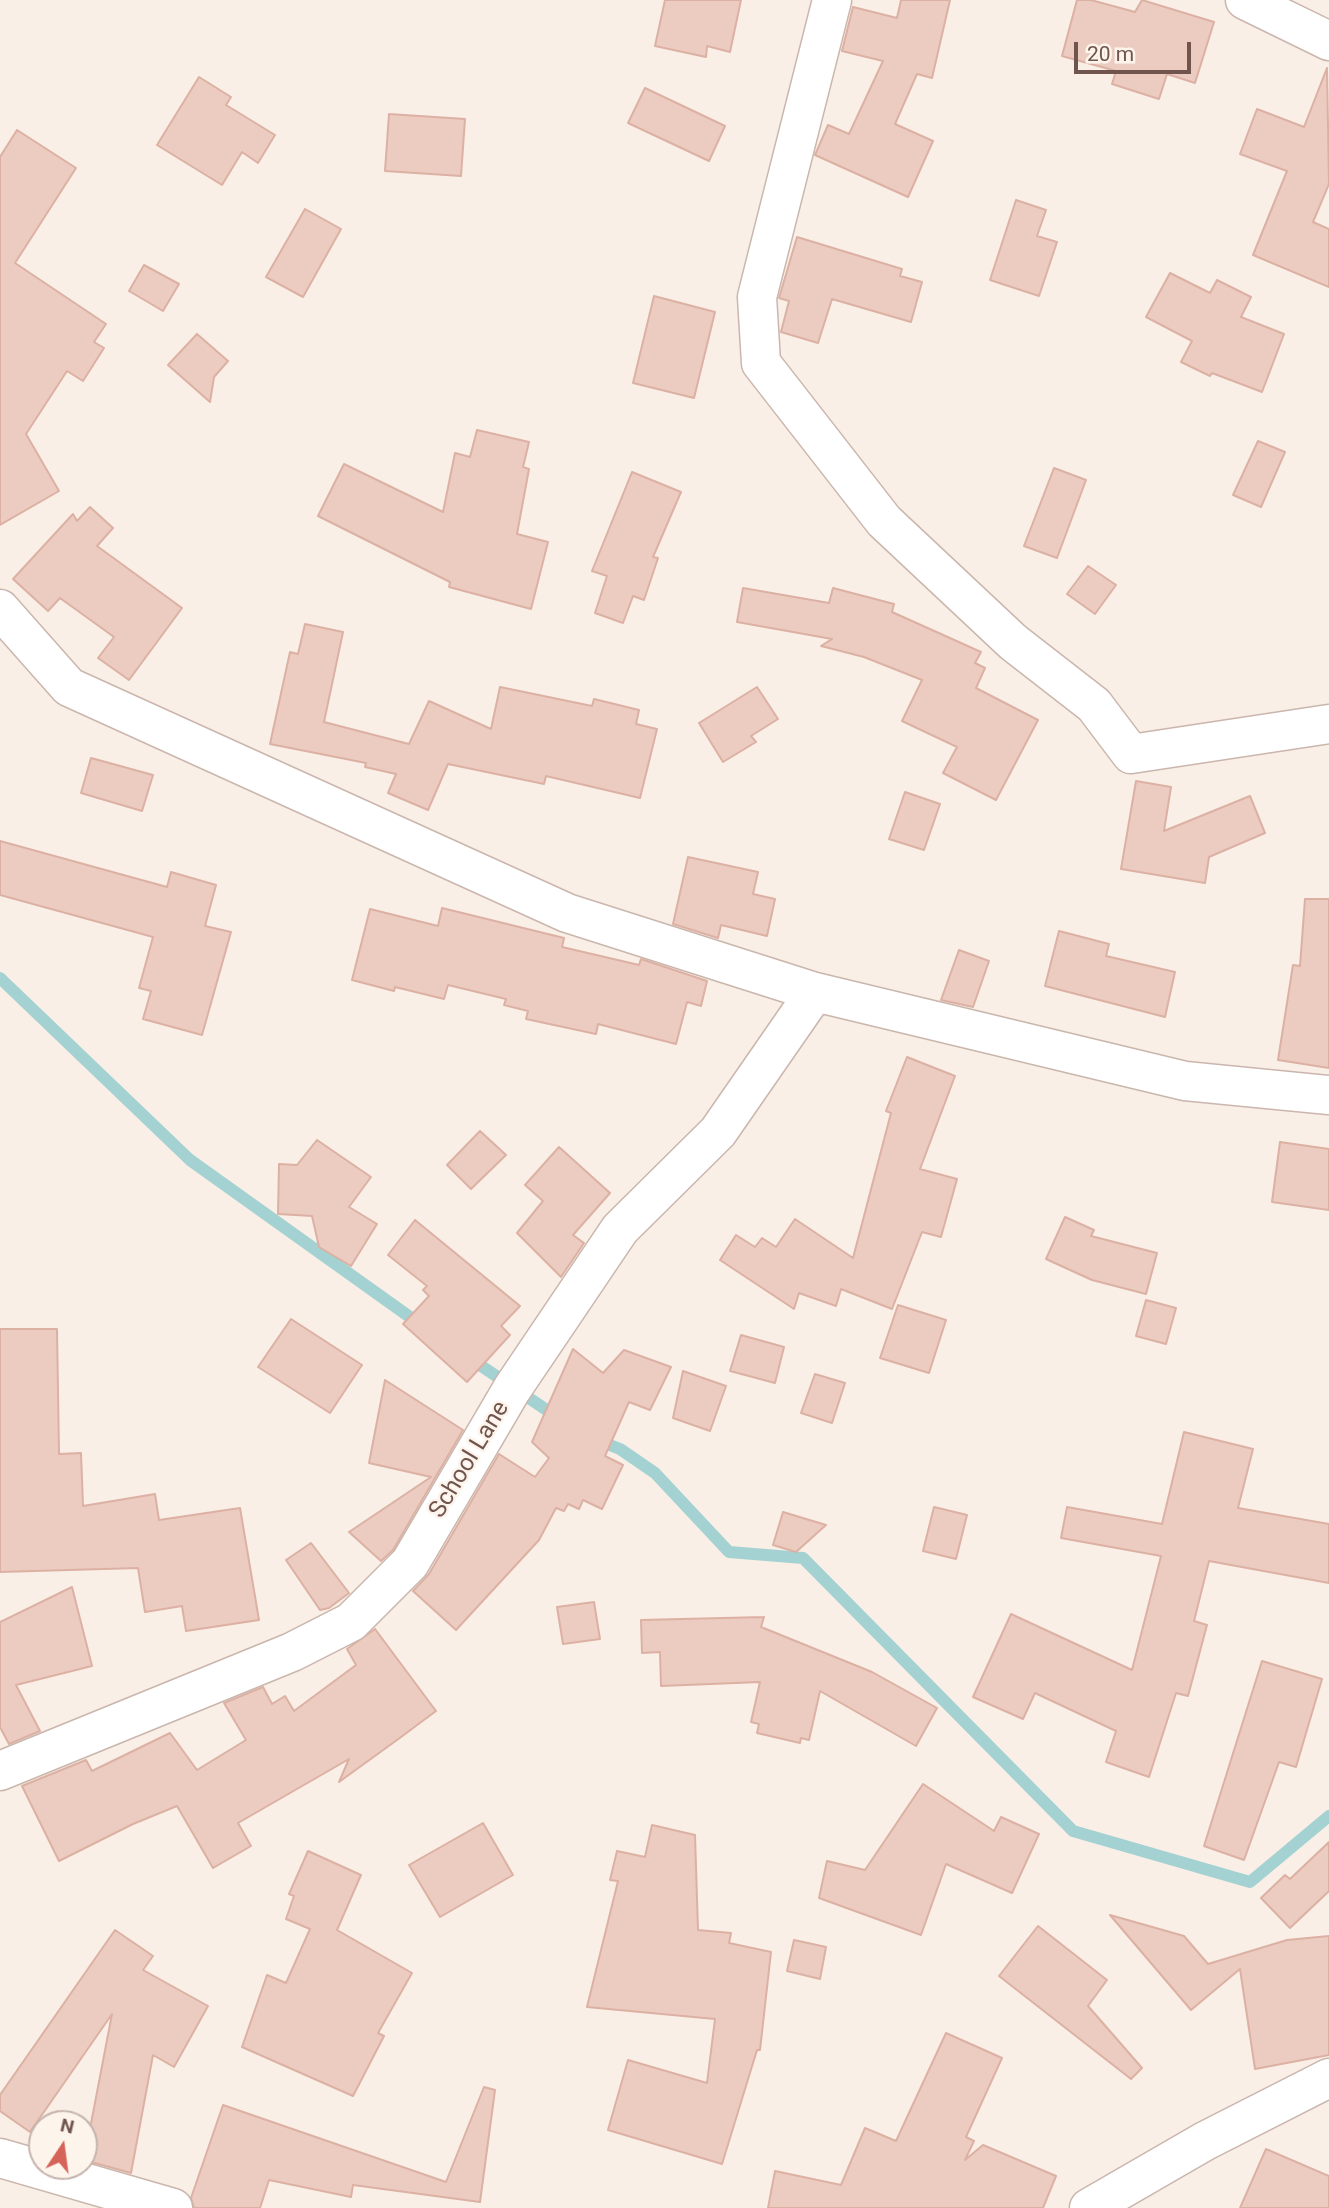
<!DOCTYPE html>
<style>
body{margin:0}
#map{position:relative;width:1329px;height:2208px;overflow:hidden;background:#f9efe6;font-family:Roboto,sans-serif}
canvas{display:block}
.north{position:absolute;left:28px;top:2110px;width:70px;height:70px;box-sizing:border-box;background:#fdf4ec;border:2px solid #c5b4ad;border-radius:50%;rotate:13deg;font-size:19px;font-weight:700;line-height:28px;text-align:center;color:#70554e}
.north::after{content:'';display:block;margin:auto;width:24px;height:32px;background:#d56359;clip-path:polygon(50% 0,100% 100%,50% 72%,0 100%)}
.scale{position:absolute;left:1074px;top:42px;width:117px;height:32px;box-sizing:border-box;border:4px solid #70554e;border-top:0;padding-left:9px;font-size:21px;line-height:24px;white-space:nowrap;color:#70554e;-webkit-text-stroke:5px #fdf4ec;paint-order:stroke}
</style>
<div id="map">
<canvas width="1329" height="2208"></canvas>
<div class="north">N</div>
<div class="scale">20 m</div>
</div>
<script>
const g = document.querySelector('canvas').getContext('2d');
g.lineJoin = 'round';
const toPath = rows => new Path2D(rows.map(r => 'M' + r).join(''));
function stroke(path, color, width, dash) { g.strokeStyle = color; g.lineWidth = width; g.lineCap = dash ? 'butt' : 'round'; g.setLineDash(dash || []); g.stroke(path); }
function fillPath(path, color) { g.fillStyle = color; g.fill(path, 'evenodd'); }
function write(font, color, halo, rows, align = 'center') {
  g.font = font + ' Roboto,sans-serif'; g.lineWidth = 5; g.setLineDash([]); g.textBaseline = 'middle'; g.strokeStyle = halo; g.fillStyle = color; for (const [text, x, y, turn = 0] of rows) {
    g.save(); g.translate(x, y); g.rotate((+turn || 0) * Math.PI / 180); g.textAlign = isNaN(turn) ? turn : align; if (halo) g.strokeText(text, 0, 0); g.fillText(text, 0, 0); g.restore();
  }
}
stroke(toPath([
 [0,978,190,1160,421,1325],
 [468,1357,560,1419],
 [597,1440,620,1449,655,1473,729,1552,803,1558,1073,1831,1250,1882,1329,1816]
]), '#a4d1d1', 12);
const building = toPath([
 [665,0,741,0,730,52,707,46,706,57,655,46,665,0],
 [901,0,950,0,932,78,917,74,895,124,933,141,908,197,815,155,828,125,849,134,883,61,842,51,853,7,897,18,901,0],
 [1077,0,1091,0,1135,12,1142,0,1214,22,1195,83,1167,74,1159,99,1112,84,1116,71,1062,56,1077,0],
 [1327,68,1329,184,1313,222,1329,229,1329,287,1253,255,1287,171,1240,154,1257,109,1304,127,1327,68],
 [199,77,231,97,226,105,275,135,258,163,242,152,222,185,157,145,199,77],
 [645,88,725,126,709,161,628,123,645,88],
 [389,114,465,119,461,176,385,171,389,114],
 [17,130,76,168,15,263,106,324,94,342,104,348,83,381,67,371,26,434,59,491,0,525,0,157,17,130],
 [1016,200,1046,210,1037,236,1057,242,1039,296,990,280,1016,200],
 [305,209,341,229,303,297,266,277,305,209],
 [797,237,902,269,900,276,922,282,911,322,832,299,818,343,781,332,789,301,779,298,797,237],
 [144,265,179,284,163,311,129,291,144,265],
 [1170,273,1210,293,1217,280,1251,297,1241,317,1284,334,1262,392,1212,373,1210,376,1181,362,1192,341,1146,317,1170,273],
 [654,296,715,312,694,398,633,383,654,296],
 [197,334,228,361,214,377,210,402,168,365,197,334],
 [477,430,529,442,523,467,529,469,517,534,548,542,531,609,449,587,450,582,318,516,344,464,443,512,455,453,470,457,477,430],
 [1258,441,1285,452,1261,507,1233,495,1258,441],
 [1054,468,1086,480,1057,558,1024,546,1054,468],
 [632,472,681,492,653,557,658,558,644,600,633,596,623,623,595,613,607,576,592,571,632,472],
 [90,507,113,528,97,546,182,608,129,680,98,658,114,637,60,598,48,611,13,579,73,514,77,521,90,507],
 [1088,566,1116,585,1095,614,1067,594,1088,566],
 [743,588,829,603,833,588,894,604,892,612,981,652,975,663,985,668,976,688,1038,720,996,800,943,773,957,747,902,721,922,680,864,657,821,646,832,639,737,622,743,588],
 [305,624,343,632,324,722,409,744,429,701,491,729,500,687,592,706,594,699,639,710,636,724,657,729,640,798,546,776,544,784,448,764,428,810,388,793,396,774,365,767,366,763,270,744,290,652,298,654,305,624],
 [757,687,778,719,751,736,756,742,723,762,699,723,757,687],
 [91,758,153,775,142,811,81,793,91,758],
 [1136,781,1171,787,1164,831,1250,796,1265,833,1209,857,1205,883,1121,869,1136,781],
 [905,792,940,804,924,850,889,839,905,792],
 [0,841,167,887,171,872,216,885,205,926,231,932,202,1035,143,1019,151,991,139,988,153,937,0,895,0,841],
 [688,857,758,872,753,894,775,899,767,936,721,925,718,938,673,924,688,857],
 [1305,899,1329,899,1329,1068,1278,1060,1293,965,1300,966,1305,899],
 [442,908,564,938,562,947,639,965,641,959,707,981,701,1006,687,1002,676,1044,598,1024,596,1034,526,1019,528,1011,504,1005,506,999,448,985,444,999,395,987,394,991,352,980,370,909,438,926,442,908],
 [1059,931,1109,944,1106,956,1175,972,1165,1017,1045,986,1059,931],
 [959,950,989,961,973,1007,941,1000,959,950],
 [907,1057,955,1076,920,1169,957,1179,941,1237,922,1232,892,1309,841,1289,836,1306,799,1293,794,1309,720,1260,736,1235,755,1247,762,1238,776,1247,795,1219,853,1258,891,1113,886,1111,907,1057],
 [480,1131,506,1155,471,1189,447,1165,480,1131],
 [317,1140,371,1177,349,1207,377,1224,351,1266,319,1247,312,1216,278,1214,279,1164,297,1165,317,1140],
 [1280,1142,1329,1149,1329,1210,1272,1202,1280,1142],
 [559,1147,610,1193,573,1235,584,1243,561,1277,517,1233,543,1201,525,1185,559,1147],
 [1065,1217,1094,1230,1091,1236,1157,1253,1146,1294,1092,1280,1046,1259,1065,1217],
 [415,1220,520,1306,501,1326,510,1335,467,1382,403,1324,429,1296,423,1290,427,1286,388,1255,415,1220],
 [1146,1300,1176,1308,1166,1344,1136,1336,1146,1300],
 [898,1305,946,1320,929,1373,880,1358,898,1305],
 [291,1319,362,1365,330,1413,258,1367,291,1319],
 [0,1329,57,1329,59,1454,81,1453,83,1506,155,1494,159,1520,240,1508,259,1620,186,1631,182,1606,145,1612,138,1568,0,1572,0,1329],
 [741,1335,784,1347,775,1383,730,1371,741,1335],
 [573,1349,603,1373,624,1350,671,1367,650,1410,629,1402,605,1456,623,1465,602,1509,583,1500,579,1509,568,1504,564,1511,556,1508,539,1540,456,1630,413,1591,429,1574,499,1454,535,1477,549,1458,532,1442,573,1349],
 [683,1371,726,1386,710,1431,673,1418,683,1371],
 [815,1374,845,1383,832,1423,801,1413,815,1374],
 [385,1380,463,1430,393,1550,381,1561,349,1532,431,1477,369,1463,385,1380],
 [1184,1432,1253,1449,1238,1508,1329,1524,1329,1583,1209,1561,1194,1621,1207,1625,1188,1696,1176,1693,1149,1777,1106,1762,1116,1731,1035,1693,1023,1719,973,1697,1011,1614,1132,1670,1161,1556,1061,1538,1067,1507,1162,1524,1184,1432],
 [934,1507,967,1515,956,1559,923,1551,934,1507],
 [783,1512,826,1525,796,1552,773,1545,783,1512],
 [311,1543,349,1593,329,1608,320,1610,286,1560,311,1543],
 [72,1587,92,1666,16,1685,40,1731,9,1744,0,1727,0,1622,72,1587],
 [594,1602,600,1639,563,1644,557,1607,594,1602],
 [764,1617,761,1627,872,1672,937,1708,916,1746,820,1691,809,1740,801,1738,800,1743,757,1733,759,1724,751,1722,760,1682,661,1686,660,1652,642,1653,641,1620,764,1617],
 [375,1629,436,1711,397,1740,339,1782,349,1759,238,1823,251,1846,213,1868,177,1806,133,1824,59,1861,22,1786,86,1760,92,1771,170,1733,197,1770,246,1740,224,1703,263,1687,272,1704,285,1696,294,1711,356,1665,347,1649,375,1629],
 [1262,1661,1322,1679,1296,1767,1279,1762,1244,1860,1204,1846,1262,1661],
 [923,1784,994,1831,1001,1817,1039,1834,1012,1893,946,1864,921,1935,819,1898,827,1861,865,1870,923,1784],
 [483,1823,513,1875,440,1917,409,1865,483,1823],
 [652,1825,695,1835,698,1930,731,1933,729,1943,771,1952,760,2050,757,2050,722,2164,608,2130,628,2060,707,2083,715,2019,587,2007,618,1881,610,1880,617,1851,645,1857,652,1825],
 [1329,1842,1329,1891,1290,1928,1261,1898,1285,1875,1290,1879,1329,1842],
 [308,1851,361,1875,337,1930,412,1973,378,2033,384,2036,353,2096,242,2047,267,1975,286,1983,310,1929,286,1919,294,1896,289,1894,308,1851],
 [1110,1915,1184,1936,1208,1964,1287,1940,1329,1936,1329,2055,1255,2069,1240,1969,1191,2010,1110,1915],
 [1038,1926,1107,1980,1088,2006,1142,2068,1131,2079,999,1976,1038,1926],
 [115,1930,153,1956,143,1970,208,2006,174,2067,153,2055,131,2173,84,2160,112,2014,30,2132,0,2111,0,2095,115,1930],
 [794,1940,826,1947,820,1979,787,1971,794,1940],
 [946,2033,1002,2058,966,2137,974,2141,965,2160,983,2145,1056,2176,1043,2208,768,2208,775,2171,841,2185,865,2128,896,2141,946,2033],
 [484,2087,495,2090,480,2202,353,2185,351,2197,269,2180,260,2208,194,2208,191,2198,223,2105,446,2182,484,2087],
 [1266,2149,1329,2176,1329,2208,1240,2208,1266,2149]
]);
fillPath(building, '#ecccc1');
stroke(building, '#dcb1a3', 2);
const minor = toPath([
 [832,0,757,297,761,363,884,521,1013,642,1094,705,1131,754,1329,724],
 [1245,0,1329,41],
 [0,609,69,687,567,913,815,992,1185,1081,1329,1095],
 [0,1771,292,1652,351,1622,410,1563,512,1389,620,1229,718,1132,815,992],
 [0,2158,173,2208],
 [1089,2208,1205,2141,1329,2078]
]);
stroke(minor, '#cab6ad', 41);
stroke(minor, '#fff', 38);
write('24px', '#70554e', '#fdf4ec', [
 ["School Lane",470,1460,-59]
]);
</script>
